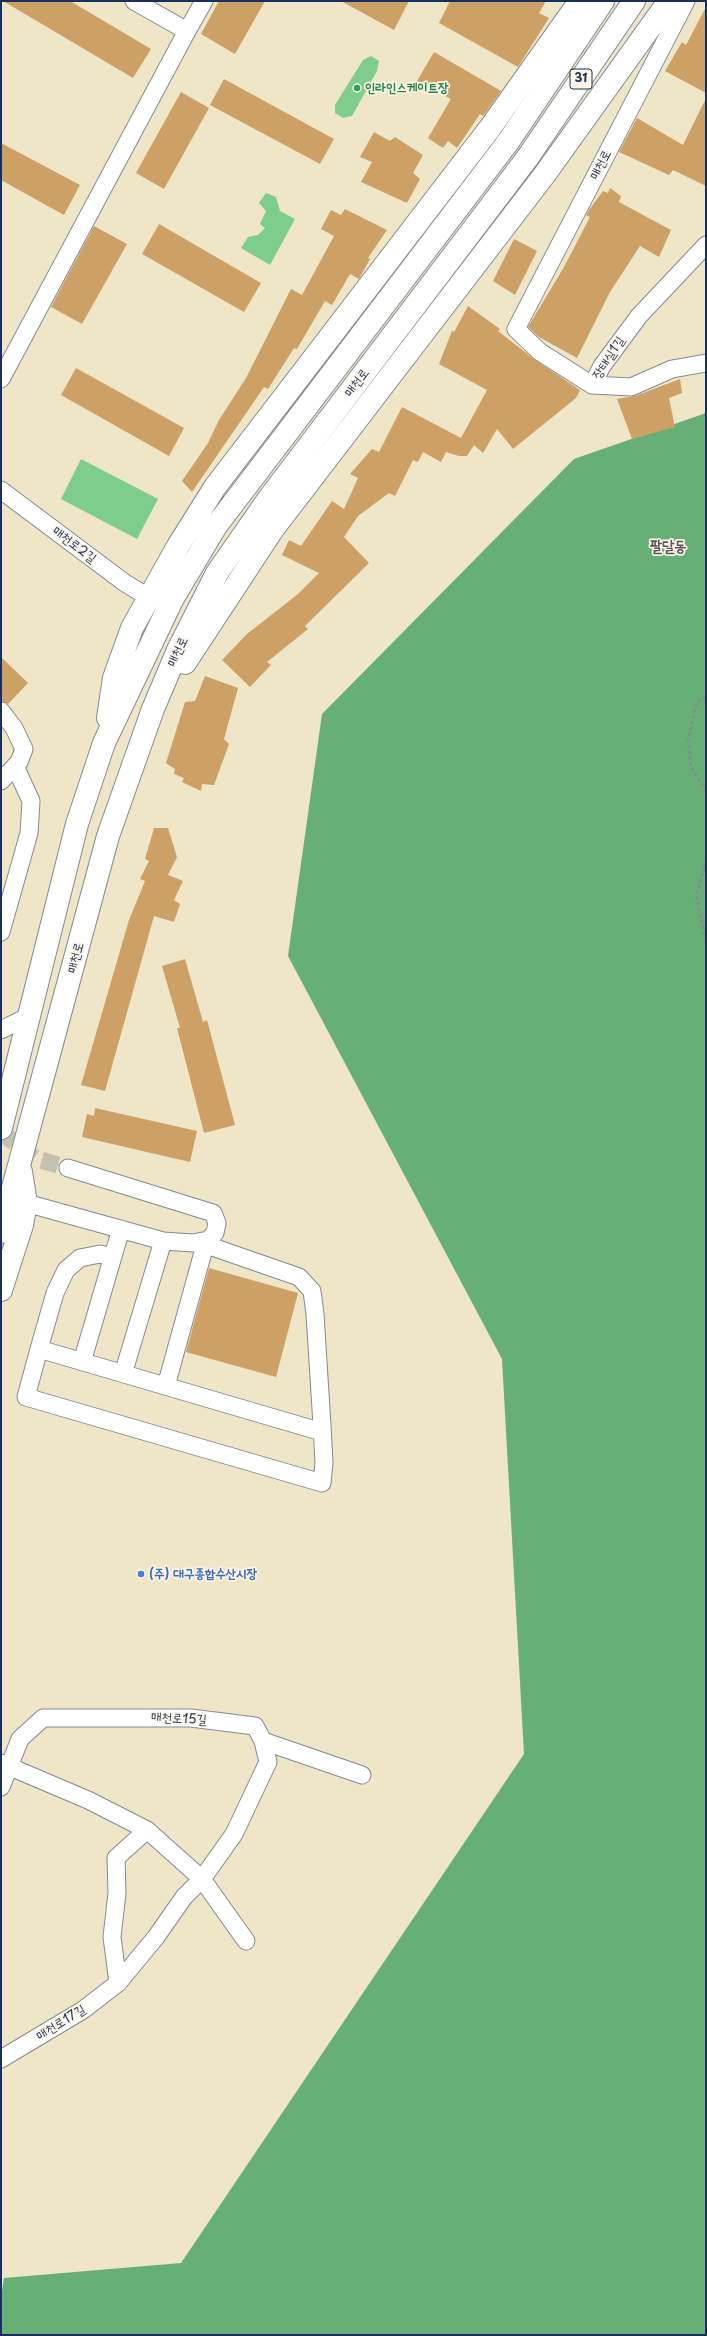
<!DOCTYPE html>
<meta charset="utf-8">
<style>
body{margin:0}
#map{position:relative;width:707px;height:2336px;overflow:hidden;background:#eee6c6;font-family:"Playpen Sans",sans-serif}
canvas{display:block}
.frame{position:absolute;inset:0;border:2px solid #1b2f5e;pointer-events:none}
</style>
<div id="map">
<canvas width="707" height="2336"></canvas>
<div class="frame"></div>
</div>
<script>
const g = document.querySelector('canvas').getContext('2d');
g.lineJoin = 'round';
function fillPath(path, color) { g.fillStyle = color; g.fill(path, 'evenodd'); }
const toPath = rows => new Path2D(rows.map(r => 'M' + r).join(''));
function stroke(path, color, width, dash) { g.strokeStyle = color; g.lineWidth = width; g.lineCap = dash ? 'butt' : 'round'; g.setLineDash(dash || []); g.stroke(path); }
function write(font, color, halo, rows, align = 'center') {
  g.font = font + ' "Playpen Sans","Poor Story",sans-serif'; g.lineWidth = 3.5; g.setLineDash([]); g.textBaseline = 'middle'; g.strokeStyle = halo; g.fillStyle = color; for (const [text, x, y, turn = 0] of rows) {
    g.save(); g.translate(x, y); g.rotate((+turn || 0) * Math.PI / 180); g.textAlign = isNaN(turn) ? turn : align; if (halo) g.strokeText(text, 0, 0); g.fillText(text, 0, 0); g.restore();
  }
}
fillPath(toPath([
 [371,56,379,61,377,71,352,116,343,118,335,113,335,105,363,60],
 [266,193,276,197,280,211,295,219,270,265,241,248,248,237,258,235,265,228,260,224,266,211,259,203],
 [81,459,158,499,137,539,61,499]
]), '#7ecd8c');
fillPath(toPath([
 [706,413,706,2335,1,2335,1,2298,4,2278,181,2263,524,1754,502,1359,288,956,322,714,574,459]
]), '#66b078');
fillPath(toPath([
 [3,1,70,1,151,49,133,78],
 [219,1,265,1,235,54,201,34],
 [341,1,409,1,394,30],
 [450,1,546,1,539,13,549,18,518,67,439,23],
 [706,7,706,93,665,71,682,42,686,45],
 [434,52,501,91,483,116,480,114,457,148,448,141,443,148,428,138,451,99,417,81],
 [224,79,334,139,320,164,210,105],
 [181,92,209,108,164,189,136,173],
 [706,98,706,186,673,170,669,175,619,152,637,118,683,145],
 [374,132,390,141,395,137,423,155,413,173,420,179,407,203,361,182,372,162,360,157],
 [1,143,80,185,64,215,1,180],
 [610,188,621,196,619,202,671,230,659,257,640,246,610,292,577,358,539,337,528,327,564,267,590,217,586,215,589,210,603,191,608,193],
 [345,209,387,230,368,258,370,259,359,279,350,274,332,305,325,301,297,349,294,348,268,389,264,387,192,492,182,481,208,443,219,420,246,378,291,289,302,295,334,236,321,229,331,210,341,215],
 [159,224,261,283,244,312,142,254],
 [94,226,127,244,82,324,51,307],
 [514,239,537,251,515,295,493,281],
 [468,306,500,329,498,331,535,360,580,390,576,398,513,449,497,429,483,453,474,445,467,456,459,456,446,452,441,462,423,452,418,462,413,460,395,496,389,493,358,516,344,537,369,563,305,626,308,629,267,662,271,665,250,687,222,660,247,634,298,594,319,573,282,555,289,540,301,546,332,501,344,509,358,478,350,474,372,449,379,452,402,407,461,438,487,390,439,364,452,331,454,332],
 [76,368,184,428,169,456,61,395],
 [680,379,682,393,669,398,675,427,632,439,617,399,635,396],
 [1,657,28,683,8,704,1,701],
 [205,676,238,688,224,739,229,744,214,785,202,784,201,791,182,782,184,778,174,774,175,769,166,763,185,702,195,701],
 [154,828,168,828,177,857,168,875,183,881,174,900,180,904,174,922,154,916,105,1091,81,1085,129,920,145,881,140,879,149,861,145,859],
 [185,959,203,1022,207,1020,235,1125,204,1133,177,1028,180,1028,162,966],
 [95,1108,197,1131,190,1162,82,1137,87,1114,94,1116],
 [209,1268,298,1293,276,1377,186,1352]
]), '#cda065');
stroke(toPath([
 [1,1132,34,1158,68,1168]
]), '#c4c1b1', 17, [17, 8]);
const minor = toPath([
 [134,1,187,31,204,1],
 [686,1,516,329,540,352,592,385,631,387,672,369,706,363],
 [1,379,187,31],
 [592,385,602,366,639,316,706,245],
 [1,490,125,583,148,597],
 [1,711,14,728,24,749,19,762,1,781],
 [1,932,29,833,31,801,15,766],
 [1,1030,29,1016],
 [26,1203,163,1241,193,1243,208,1240,215,1233,217,1223,213,1213,68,1168],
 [198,1242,299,1277,312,1291,315,1314,322,1425,324,1463,322,1483,26,1397,39,1349,322,1432],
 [39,1349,55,1293,66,1270,80,1258,100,1254,113,1257],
 [82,1362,121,1229],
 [123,1374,163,1241],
 [166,1386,205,1245],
 [1,1763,88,1800,147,1830,202,1879,246,1941],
 [1,1787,20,1739,43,1718,191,1718,255,1726,263,1741,362,1775],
 [118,1983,112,1937,117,1893,116,1858,147,1830],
 [1,2059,83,2010,118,1983,156,1937,184,1897,202,1879,234,1834,268,1762,263,1741]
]);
const major = toPath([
 [185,663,273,529,545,174,669,1],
 [108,718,114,678,132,628,178,546,215,487,490,128,580,1],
 [1,1128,77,824,104,743,173,598,216,526,508,142],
 [1,1232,108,836,153,709,178,650,217,573,267,501,528,157],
 [1,1290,22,1225,26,1203,21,1172]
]);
const highway = toPath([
 [508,142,603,1],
 [528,157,634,1]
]);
stroke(minor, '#848a92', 19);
stroke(major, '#848a92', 24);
stroke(highway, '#848a92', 24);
stroke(toPath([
 [706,697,697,702,688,740,691,767,706,791],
 [706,862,696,895,706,941]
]), '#848a92', 2.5, [3, 3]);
stroke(minor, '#fff', 17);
stroke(major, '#fff', 22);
stroke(highway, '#fff', 22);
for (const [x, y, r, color] of [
 [357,88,4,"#2e9e5b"],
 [141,1574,4,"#3f7fe0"]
]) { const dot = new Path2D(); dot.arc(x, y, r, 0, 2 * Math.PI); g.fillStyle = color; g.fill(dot); stroke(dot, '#fcf5e5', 1.5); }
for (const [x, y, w] of [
 [581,79,22]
]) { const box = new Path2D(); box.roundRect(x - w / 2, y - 10, w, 20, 3); g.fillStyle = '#fcf5e5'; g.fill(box); stroke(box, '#1b2f5e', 1); }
write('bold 12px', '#1b2f5e', null, [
 ["31",581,79]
]);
write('bold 13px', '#27864d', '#fcf5e5', [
 ["인라인스케이트장",365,88]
], 'left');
write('13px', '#1b2f5e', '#fcf5e5', [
 ["매천로",601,165,-63],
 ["장태실1길",609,358,-57],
 ["매천로",357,383,-53],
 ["매천로2길",74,545,37],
 ["매천로",178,652,-65],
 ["매천로",76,958,-75],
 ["매천로15길",179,1719,3],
 ["매천로17길",61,2023,-32]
]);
write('bold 13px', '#366cbe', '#fcf5e5', [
 ["(주) 대구종합수산시장",149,1574]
], 'left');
write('bold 15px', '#595760', '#fcf5e5', [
 ["팔달동",668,547]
]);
</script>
